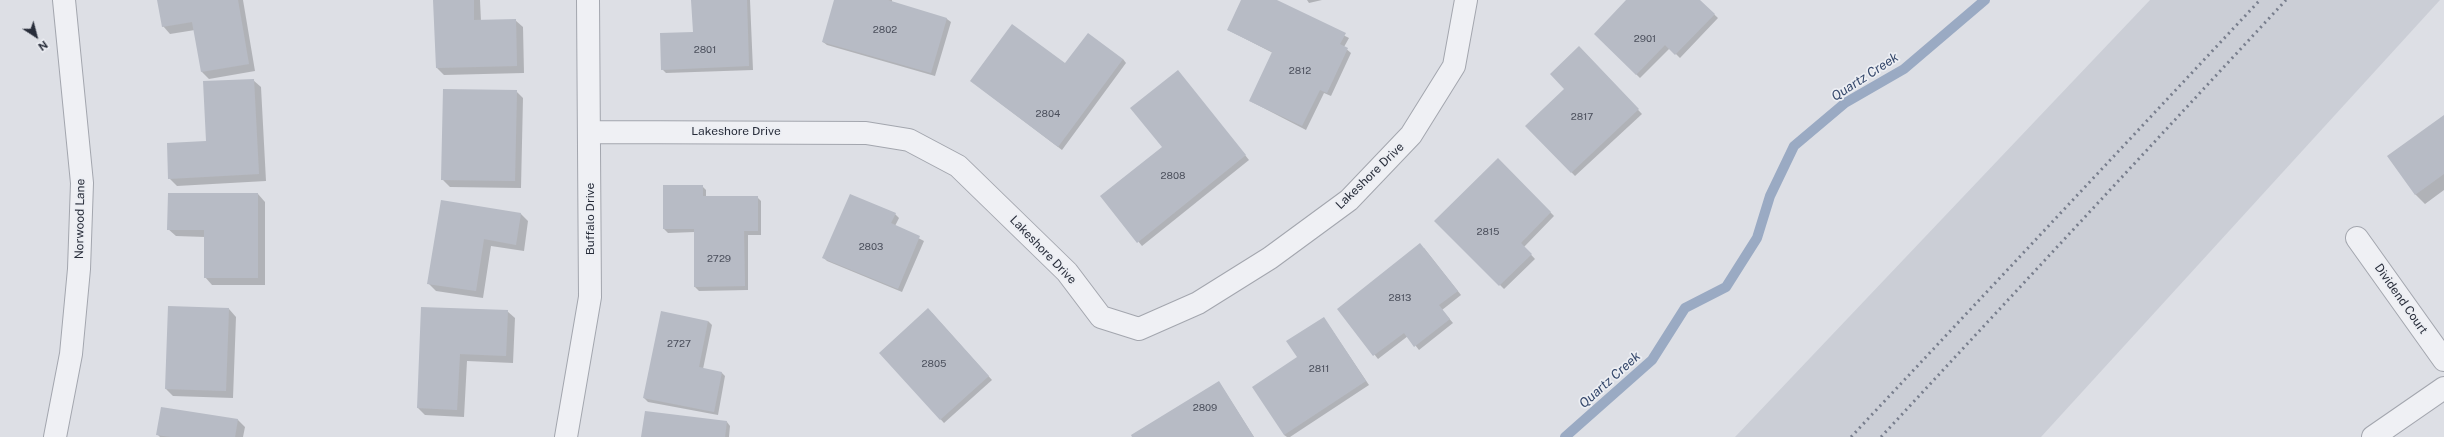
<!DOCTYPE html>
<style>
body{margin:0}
#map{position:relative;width:2444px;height:437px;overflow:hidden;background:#dddfe5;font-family:"Public Sans",sans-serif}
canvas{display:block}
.north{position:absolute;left:16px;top:16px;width:40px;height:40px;-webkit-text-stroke:3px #eceef3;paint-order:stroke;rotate:144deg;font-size:11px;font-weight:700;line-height:16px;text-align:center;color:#282d3a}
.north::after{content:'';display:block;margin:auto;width:14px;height:18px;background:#282d3a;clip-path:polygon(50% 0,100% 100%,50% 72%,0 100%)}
</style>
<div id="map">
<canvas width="2444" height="437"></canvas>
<div class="north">N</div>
</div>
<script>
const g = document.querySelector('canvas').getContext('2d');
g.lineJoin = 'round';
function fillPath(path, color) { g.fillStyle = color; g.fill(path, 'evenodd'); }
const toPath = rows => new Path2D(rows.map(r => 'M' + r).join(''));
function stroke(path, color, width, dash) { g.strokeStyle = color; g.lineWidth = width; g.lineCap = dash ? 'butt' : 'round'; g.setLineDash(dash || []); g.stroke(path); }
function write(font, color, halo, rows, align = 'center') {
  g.font = font + ' "Public Sans",sans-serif'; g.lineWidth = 3.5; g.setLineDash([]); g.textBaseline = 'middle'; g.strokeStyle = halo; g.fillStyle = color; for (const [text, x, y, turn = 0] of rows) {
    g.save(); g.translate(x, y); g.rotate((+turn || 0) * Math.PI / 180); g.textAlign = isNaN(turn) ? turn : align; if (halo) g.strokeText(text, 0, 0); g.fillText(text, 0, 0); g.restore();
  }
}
fillPath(toPath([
 [2150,0,2440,0,2041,437,1735,437]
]), '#cbced6');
fillPath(toPath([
 [159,0,243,0,255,71,209,79,202,72,195,30,170,34,163,26],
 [434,0,480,0,481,21,515,20,523,27,524,73,444,75,437,68],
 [692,0,750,0,753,70,666,73,662,69,694,33],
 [836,0,892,0,892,3,947,19,951,22,935,76,827,45,823,42],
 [1242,0,1274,0,1349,38,1344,47,1351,53,1331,96,1324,93,1306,130,1250,101,1273,53,1228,30],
 [1307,0,1322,0,1309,3],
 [1628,0,1699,0,1718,18,1680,58,1670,48,1640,78,1595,34],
 [1579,48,1642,114,1575,176,1527,126,1565,89],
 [1123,59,1126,63,1062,150,971,81,1065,65],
 [1181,75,1249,160,1142,246,1101,196,1163,147],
 [253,80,261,87,266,181,177,186,169,178,207,142],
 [516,91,523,98,521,188,450,187,443,180],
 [2444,116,2444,190,2425,204,2415,194],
 [1498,159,1554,216,1524,247,1535,259,1504,289,1436,221],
 [702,186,706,190,706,197,757,197,761,201,761,235,748,235,748,290,699,291,695,287,695,232,668,233,664,229],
 [258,194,265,202,265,285,212,285,205,277,205,237,176,236,168,229],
 [442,201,521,214,528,221,524,251,491,246,483,298,436,291,428,283],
 [895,214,899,218,895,226,924,241,902,292,827,261,824,258],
 [1424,248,1461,295,1442,310,1453,323,1419,350,1408,336,1378,359,1338,309],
 [422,308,507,311,515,318,513,363,467,361,464,417,425,415,418,408],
 [229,309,236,317,233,398,173,396,166,389],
 [932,313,992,380,944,423,880,353],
 [1324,318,1369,385,1290,437,1287,437,1284,435,1298,358],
 [708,321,712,325,703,369,722,373,725,376,718,415,648,402,644,398],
 [1219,382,1254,437,1133,437],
 [238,420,245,427,243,437,160,437,157,434],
 [727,422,730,426,729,437,642,437]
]), '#0003');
stroke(toPath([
 [1565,437,1652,360,1685,308,1726,287,1757,238,1770,196,1794,146,1845,103,1904,69,1985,0]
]), '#9aaac3', 10);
fillPath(toPath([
 [157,0,238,0,249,64,201,72,192,22,162,27],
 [433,0,474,0,474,20,516,19,517,66,436,68],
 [691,0,747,0,749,66,661,70,660,33,693,32],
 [834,0,888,0,947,18,931,73,822,42],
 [1241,0,1277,0,1346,33,1340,44,1348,48,1327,93,1320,90,1302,126,1249,101,1272,52,1227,30],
 [1626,0,1700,0,1715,14,1675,55,1665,45,1636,75,1594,34],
 [1012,24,1065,63,1088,33,1123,59,1058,147,970,81],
 [1579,46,1639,109,1571,173,1525,126,1564,89,1550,74],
 [1178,70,1246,155,1137,243,1100,196,1162,147,1130,108],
 [254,79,259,174,168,179,167,143,206,141,203,81],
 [443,89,517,90,515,181,441,180],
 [2444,115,2444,174,2415,195,2387,156],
 [1498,158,1551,212,1521,243,1532,254,1499,286,1434,221],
 [663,185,703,185,703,196,758,196,758,231,744,231,745,286,694,287,694,229,663,229],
 [168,193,258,193,258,278,204,278,204,230,167,230],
 [850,194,896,213,891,223,920,236,898,289,822,258],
 [441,200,521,213,516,245,484,239,476,291,427,284],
 [1420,243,1458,291,1439,305,1450,319,1414,347,1404,333,1373,356,1337,309],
 [168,306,229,308,226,391,165,389],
 [421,307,508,310,506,356,460,354,457,410,417,408],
 [928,308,989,376,940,420,879,353],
 [661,311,708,321,699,367,722,372,714,412,643,398],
 [1324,317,1366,381,1284,435,1252,387,1297,357,1286,341],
 [1219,381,1254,437,1132,437,1131,435],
 [161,407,238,419,235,437,171,437,156,435],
 [645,411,727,421,725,437,641,437]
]), '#b7bbc5');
const minor = toPath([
 [590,132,866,133,909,140,958,166,1067,272,1101,317,1139,329,1198,303,1270,258,1349,200,1411,135,1454,66,1466,0],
 [2357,238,2444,360],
 [55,437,71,354,79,269,82,183,64,0],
 [566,437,590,297,588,0],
 [2373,437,2444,388]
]);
stroke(minor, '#a3a6ae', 24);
stroke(minor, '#eff0f4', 22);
stroke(toPath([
 [1851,437,2260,0],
 [1881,437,2286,0]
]), '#787e8d', 3, [2, 4]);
write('10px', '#4c505d', null, [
 ["2802",885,30],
 ["2901",1645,39],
 ["2801",705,50],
 ["2812",1300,71],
 ["2804",1048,114],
 ["2817",1582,117],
 ["2808",1173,176],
 ["2815",1488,232],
 ["2803",871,247],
 ["2729",719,259],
 ["2813",1400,298],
 ["2727",679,344],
 ["2805",934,364],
 ["2811",1319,369],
 ["2809",1205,408]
]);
write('12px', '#282d3a', '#eceef3', [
 ["Lakeshore Drive",736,131],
 ["Lakeshore Drive",1370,176,-44],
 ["Norwood Lane",80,219,-89],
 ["Buffalo Drive",590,219,-90],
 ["Lakeshore Drive",1043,250,46],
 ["Dividend Court",2401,299,55]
]);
write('italic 13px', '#35486b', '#eceef3', [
 ["Quartz Creek",1865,77,-33],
 ["Quartz Creek",1610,380,-42]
]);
</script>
